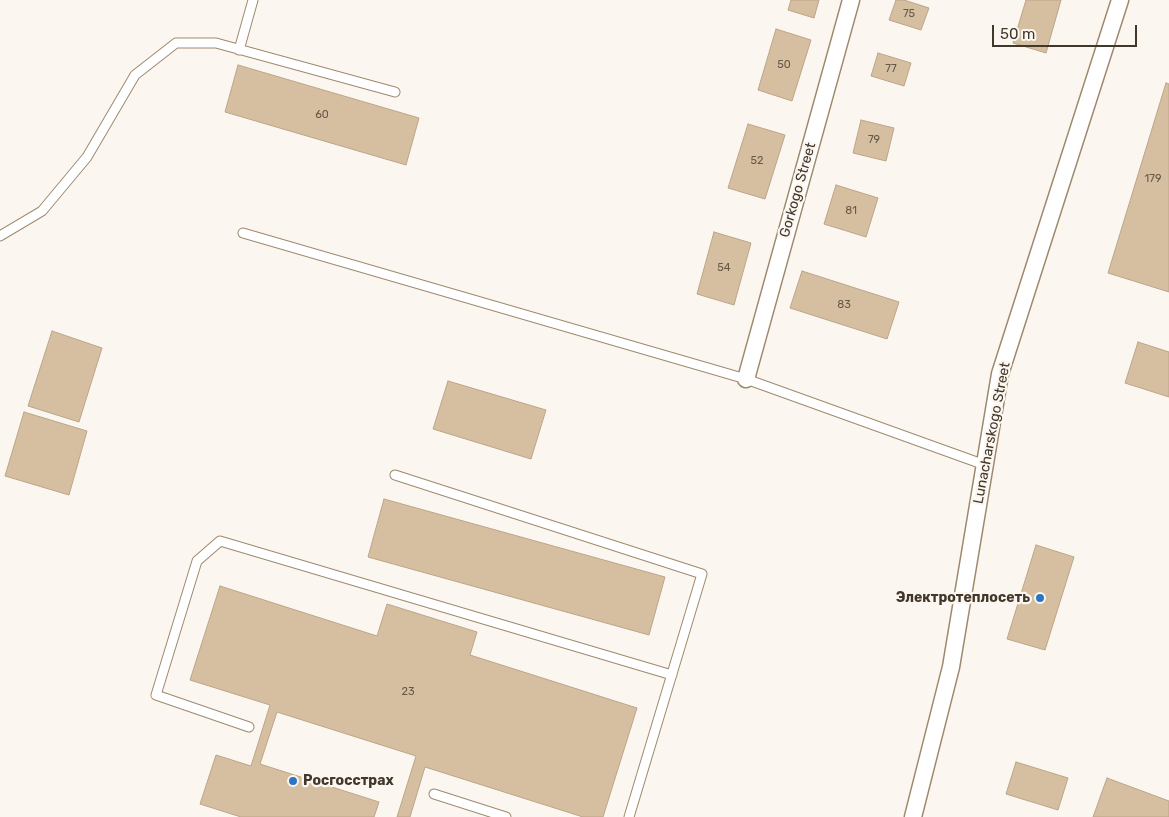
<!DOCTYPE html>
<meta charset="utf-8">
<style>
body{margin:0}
#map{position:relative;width:1169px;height:817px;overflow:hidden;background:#fbf7f0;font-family:Rubik,sans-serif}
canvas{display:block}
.scale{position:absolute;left:992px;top:25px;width:145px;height:22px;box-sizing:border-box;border:2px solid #41372b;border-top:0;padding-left:6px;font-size:15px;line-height:18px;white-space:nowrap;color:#41372b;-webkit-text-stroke:4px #fbf7f0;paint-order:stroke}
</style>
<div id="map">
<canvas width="1169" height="817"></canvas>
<div class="scale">50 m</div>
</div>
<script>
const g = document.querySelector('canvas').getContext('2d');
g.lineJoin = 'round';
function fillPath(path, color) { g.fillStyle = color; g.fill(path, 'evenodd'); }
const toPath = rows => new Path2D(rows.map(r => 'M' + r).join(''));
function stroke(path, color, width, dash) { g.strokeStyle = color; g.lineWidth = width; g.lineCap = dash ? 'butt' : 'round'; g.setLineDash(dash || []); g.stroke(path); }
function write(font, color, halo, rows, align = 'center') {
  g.font = font + ' Rubik,sans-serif'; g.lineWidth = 4.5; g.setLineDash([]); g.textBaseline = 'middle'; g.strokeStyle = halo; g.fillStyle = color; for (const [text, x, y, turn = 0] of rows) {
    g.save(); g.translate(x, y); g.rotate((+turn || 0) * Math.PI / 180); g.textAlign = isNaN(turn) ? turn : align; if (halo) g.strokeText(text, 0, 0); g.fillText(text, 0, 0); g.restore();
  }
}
const building = toPath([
 [791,0,819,0,814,18,788,10,791,0],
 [896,0,904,0,929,8,921,30,889,20,896,0],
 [1026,0,1061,0,1046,53,1013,43,1026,0],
 [776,29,811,40,792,101,758,90,776,29],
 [878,53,911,63,904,86,871,76,878,53],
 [238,65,419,118,406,165,225,112,238,65],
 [1166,83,1169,84,1169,292,1108,273,1166,83],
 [861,120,894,128,886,161,853,153,861,120],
 [748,124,785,135,765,199,728,188,748,124],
 [836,185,878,198,866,237,824,224,836,185],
 [714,232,751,243,734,305,697,294,714,232],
 [802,271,899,302,887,339,790,308,802,271],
 [52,331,102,348,79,422,28,406,52,331],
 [1138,342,1169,352,1169,397,1125,383,1138,342],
 [448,381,546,410,531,459,433,429,448,381],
 [24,412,87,431,69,495,5,476,24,412],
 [384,499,665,577,649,635,368,557,384,499],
 [1036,545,1074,557,1045,650,1007,639,1036,545],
 [220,586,377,636,387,604,477,632,470,655,637,708,603,817,583,817,425,767,410,817,397,817,416,756,277,712,260,764,379,802,374,817,241,817,200,804,216,755,251,766,270,705,190,680,220,586],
 [1016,762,1068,778,1058,810,1006,794,1016,762],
 [1107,778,1169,801,1169,817,1093,817,1107,778]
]);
fillPath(building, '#d6bea0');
stroke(building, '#bca588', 1);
const lane = toPath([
 [239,50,253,0],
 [243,233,746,379,985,465],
 [0,236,42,211,87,157,135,75,176,43,216,43,395,92],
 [395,475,702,574,629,817],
 [249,727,156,695,197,561,220,541,672,675],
 [434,794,506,817]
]);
const street = toPath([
 [746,379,851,0],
 [913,817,951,667,1000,374,1120,0]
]);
stroke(lane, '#9f896d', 11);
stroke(street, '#9f896d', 19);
stroke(lane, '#fff', 9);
stroke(street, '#fff', 16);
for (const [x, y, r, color] of [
 [1040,598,5,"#2b75c5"],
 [293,781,5,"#2b75c5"]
]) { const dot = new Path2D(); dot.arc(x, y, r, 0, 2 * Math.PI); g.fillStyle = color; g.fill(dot); stroke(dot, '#fbf7f0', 2); }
write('11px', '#665948', null, [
 ["75",909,14],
 ["50",784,65],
 ["77",891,69],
 ["60",322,115],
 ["79",874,140],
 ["52",757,161],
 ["179",1153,179],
 ["81",851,211],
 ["54",724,268],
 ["83",844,305],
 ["23",408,692]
]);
write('14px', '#41372b', '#fbf7f0', [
 ["Gorkogo Street",798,190,-74],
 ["Lunacharskogo Street",992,433,-79]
]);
write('bold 14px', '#41372b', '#fbf7f0', [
 ["Электротеплосеть",1030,598],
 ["Росгосстрах",303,781,"left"]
], 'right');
</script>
